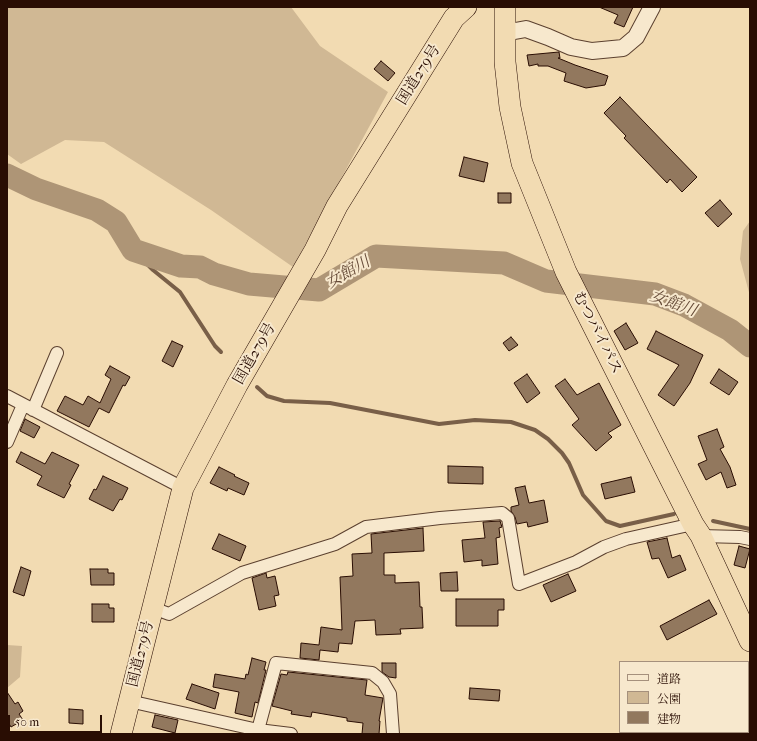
<!DOCTYPE html>
<meta charset="utf-8">
<style>
body{margin:0}
#map{position:relative;width:757px;height:741px;overflow:hidden;background:#f2dbb2;font-family:"IM FELL French Canon","Noto Serif JP",serif}
canvas{display:block}
.frame{position:absolute;inset:0;border:8px solid #290d03;pointer-events:none}
.legend{position:absolute;left:619px;top:661px;width:130px;height:72px;box-sizing:border-box;background:#f7e8cd;border:1px solid #a5907c;margin:0;padding:5px 7px;list-style:none;font-size:12px;color:#290d03}
.legend li{display:flex;align-items:center;gap:8px;height:20px}
.legend b{width:20px;border:1px solid #a5907c}
.scale{position:absolute;left:8px;top:715px;width:94px;height:18px;box-sizing:border-box;border:2px solid #290d03;border-top:0;padding-left:5px;font-size:12px;line-height:14px;white-space:nowrap;color:#290d03;-webkit-text-stroke:3px #f7e8cd;paint-order:stroke}
</style>
<div id="map">
<canvas width="757" height="741"></canvas>
<div class="frame"></div>
<ul class="legend">
<li><b style="height:5px;background:#f7e8cd"></b>道路</li>
<li><b style="height:11px;background:#d0b894"></b>公園</li>
<li><b style="height:11px;background:#92785e"></b>建物</li>
</ul>
<div class="scale">50 m</div>
</div>
<script>
const g = document.querySelector('canvas').getContext('2d');
g.lineJoin = 'round';
function fillPath(path, color) { g.fillStyle = color; g.fill(path, 'evenodd'); }
const toPath = rows => new Path2D(rows.map(r => 'M' + r).join(''));
function stroke(path, color, width, dash) { g.strokeStyle = color; g.lineWidth = width; g.lineCap = dash ? 'butt' : 'round'; g.setLineDash(dash || []); g.stroke(path); }
function write(font, color, halo, rows, align = 'center') {
  g.font = font + ' "IM FELL French Canon","Noto Serif JP",serif'; g.lineWidth = 4; g.setLineDash([]); g.textBaseline = 'middle'; g.strokeStyle = halo; g.fillStyle = color; for (const [text, x, y, turn = 0] of rows) {
    g.save(); g.translate(x, y); g.rotate((+turn || 0) * Math.PI / 180); g.textAlign = isNaN(turn) ? turn : align; if (halo) g.strokeText(text, 0, 0); g.fillText(text, 0, 0); g.restore();
  }
}
fillPath(toPath([
 [7,7,291,7,320,46,388,92,293,267,211,210,104,142,65,140,21,164,7,154],
 [750,221,750,296,740,259,743,231],
 [7,645,22,646,20,677,7,688]
]), '#d0b894');
stroke(toPath([
 [133,250,153,270,180,292,215,346,221,352],
 [257,387,267,396,284,401,330,403,439,424,475,420,511,422,535,430,548,439,562,453,569,463,583,495,606,521,620,526,674,514],
 [713,521,750,529]
]), '#795f48', 4);
stroke(toPath([
 [7,175,36,189,97,210,116,222,133,250,181,266,200,267,214,274,249,284,319,290,376,256,504,263,546,281,655,294,684,305,730,330,750,346]
]), '#ae9576', 23);
const building = toPath([
 [599,7,633,7,624,27,614,23,618,15,599,7],
 [559,52,560,58,558,58,575,65,608,76,605,85,586,88,564,81,566,73,548,66,538,66,538,64,529,66,527,55,559,52],
 [381,61,395,73,388,81,374,69,381,61],
 [620,97,697,177,682,192,670,179,667,183,624,138,626,136,604,113,620,97],
 [464,157,488,163,484,182,459,176,464,157],
 [498,193,511,193,511,203,498,203,498,193],
 [720,200,732,214,718,227,705,213,720,200],
 [626,323,638,343,625,350,614,331,626,323],
 [656,331,703,355,690,383,674,406,658,395,679,365,647,349,656,331],
 [511,337,518,345,509,351,503,343,511,337],
 [172,341,183,346,173,367,162,361,172,341],
 [110,366,130,377,125,386,123,385,109,413,99,408,89,427,57,411,65,396,83,405,88,396,100,403,111,379,105,375,110,366],
 [719,369,738,382,729,395,710,383,719,369],
 [527,374,540,393,527,403,514,383,527,374],
 [565,379,577,395,599,383,621,425,608,433,612,437,596,451,572,425,579,419,555,386,565,379],
 [25,419,40,427,34,438,20,431,25,419],
 [717,429,724,447,720,449,730,467,736,485,727,488,721,472,706,480,698,464,707,460,698,436,717,429],
 [21,452,45,464,52,452,79,465,69,484,71,485,64,498,37,485,42,476,16,462,21,452],
 [448,466,483,467,483,484,448,483,448,466],
 [219,467,235,475,234,476,249,483,244,495,228,488,227,491,210,483,219,467],
 [103,476,128,488,122,500,120,499,113,511,89,499,94,489,96,490,103,476],
 [631,477,635,492,605,499,601,484,631,477],
 [525,486,529,503,544,500,548,522,528,527,527,522,517,524,515,517,511,511,511,507,519,505,515,488,525,486],
 [500,521,502,527,499,528,500,537,496,538,498,564,482,566,482,560,464,562,462,540,485,538,483,522,500,521],
 [423,528,424,551,384,553,384,575,395,575,395,583,419,582,420,607,422,607,423,628,400,629,401,634,376,635,375,620,355,621,352,644,339,643,338,652,320,650,319,660,300,658,301,643,319,645,321,627,342,630,340,577,353,576,352,554,372,553,371,534,423,528],
 [219,534,246,546,240,561,212,549,219,534],
 [667,538,672,558,680,555,686,570,668,578,659,558,652,559,647,542,667,538],
 [739,546,750,549,745,568,734,565,739,546],
 [21,567,31,571,24,596,13,592,21,567],
 [90,569,108,569,108,573,114,573,114,585,91,585,90,569],
 [457,572,458,591,441,591,440,573,457,572],
 [266,573,267,578,275,576,279,595,274,596,276,606,259,610,252,578,266,573],
 [568,574,576,591,551,602,543,585,568,574],
 [456,599,504,599,504,610,498,610,498,626,456,626,456,599],
 [709,600,717,614,667,640,660,626,709,600],
 [92,604,109,604,109,608,114,608,114,622,92,622,92,604],
 [252,658,266,662,264,670,266,670,258,703,255,702,252,717,235,713,239,692,213,687,215,674,245,679,246,674,248,675,252,658],
 [382,663,396,663,396,678,389,677,382,672,382,663],
 [288,672,367,680,365,695,383,698,379,721,380,721,379,734,362,734,363,723,347,721,347,718,312,712,311,717,291,714,292,711,272,706,281,674,287,675,288,672],
 [192,684,219,693,215,709,186,699,192,684],
 [470,688,500,690,499,701,469,699,470,688],
 [7,692,15,704,18,702,23,711,19,714,23,720,11,727,7,720,7,692],
 [69,709,83,710,83,724,69,723,69,709],
 [155,715,178,720,175,733,152,727,155,715]
]);
fillPath(building, '#92785e');
stroke(building, '#290d03', 1);
const minor = toPath([
 [7,396,183,488],
 [33,410,57,353],
 [7,442,23,405],
 [701,536,740,537,750,539],
 [153,608,169,614,242,573,335,544,366,527,440,518,502,513,508,518,519,584,576,562,604,547,626,539,693,524],
 [129,701,258,730,291,734],
 [748,706,750,706],
 [258,730,276,663,372,673,383,682,390,694,393,734],
 [684,734,685,732]
]);
const tertiary = toPath([
 [504,33,526,29,548,37,571,47,592,51,623,48,636,37,652,7]
]);
const trunk = toPath([
 [505,7,505,62,510,107,522,163,566,272,693,524,701,536,750,641],
 [121,734,183,488,237,385,315,250,337,206,454,18,466,7]
]);
stroke(minor, '#5b402f', 14);
stroke(tertiary, '#5b402f', 18);
stroke(trunk, '#290d03', 22);
stroke(minor, '#f7e8cd', 12);
stroke(tertiary, '#f7e8cd', 16);
stroke(trunk, '#f2dbb2', 21);
write('15px', '#290d03', '#f7e8cd', [
 ["国道279号",419,75,-58],
 ["むつバイパス",597,333,63],
 ["国道279号",255,354,-60],
 ["国道279号",141,654,-76]
]);
write('italic 16px', '#654a37', '#f7e8cd', [
 ["女館川",348,273,-30],
 ["女館川",673,304,20]
]);
</script>
